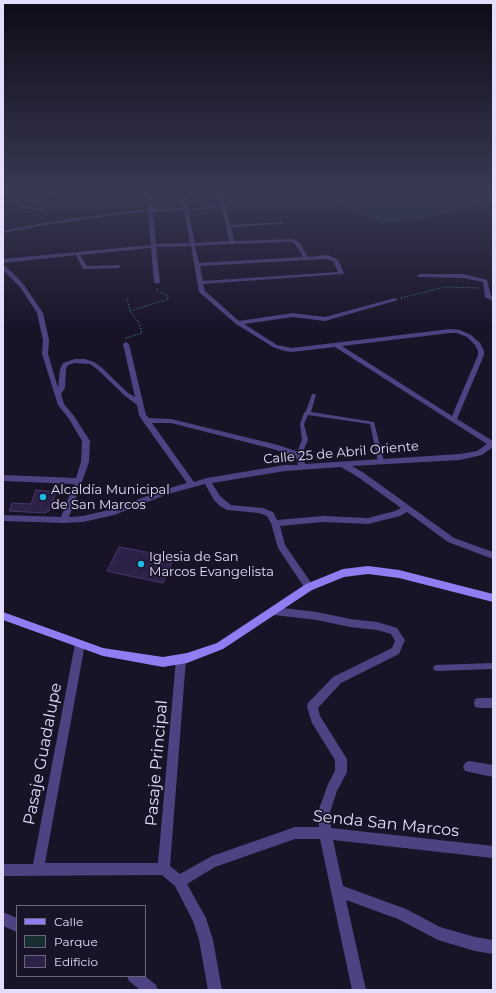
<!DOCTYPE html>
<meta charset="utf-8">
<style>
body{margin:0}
#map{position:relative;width:496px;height:993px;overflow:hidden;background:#191328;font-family:Montserrat,sans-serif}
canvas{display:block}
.frame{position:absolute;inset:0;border:4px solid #e4ddfb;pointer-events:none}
.legend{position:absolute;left:16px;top:905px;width:130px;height:72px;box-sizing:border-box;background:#191328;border:1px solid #6a647c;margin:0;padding:5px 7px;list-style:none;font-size:12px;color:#e4ddfb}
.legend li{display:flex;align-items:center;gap:8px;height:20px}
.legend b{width:20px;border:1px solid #6a647c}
</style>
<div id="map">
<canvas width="496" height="993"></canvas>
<div class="frame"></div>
<ul class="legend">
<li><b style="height:5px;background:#8f7ef1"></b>Calle</li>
<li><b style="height:11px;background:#172f31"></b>Parque</li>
<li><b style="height:11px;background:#2d2147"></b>Edificio</li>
</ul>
</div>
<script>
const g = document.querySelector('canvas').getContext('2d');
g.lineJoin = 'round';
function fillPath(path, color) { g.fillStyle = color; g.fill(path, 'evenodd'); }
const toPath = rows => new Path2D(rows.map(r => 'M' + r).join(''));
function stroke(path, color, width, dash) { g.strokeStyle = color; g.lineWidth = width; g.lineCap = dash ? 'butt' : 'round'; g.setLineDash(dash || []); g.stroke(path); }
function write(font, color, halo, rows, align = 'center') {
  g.font = font + ' Montserrat,sans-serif'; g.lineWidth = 3.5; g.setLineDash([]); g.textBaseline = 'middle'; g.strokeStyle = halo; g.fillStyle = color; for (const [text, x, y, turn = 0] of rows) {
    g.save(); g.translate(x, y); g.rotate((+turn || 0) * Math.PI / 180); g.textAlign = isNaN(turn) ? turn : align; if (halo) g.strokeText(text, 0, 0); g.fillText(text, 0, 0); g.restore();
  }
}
fillPath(toPath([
 [337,194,493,194,493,200,475,208,467,208,418,220,384,224,332,203,331,202]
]), '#172f31');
const building = toPath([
 [36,490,56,492,49,511,44,513,9,511,12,503,31,504,36,490],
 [119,547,174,557,163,583,107,571,119,547]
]);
fillPath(building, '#2d2147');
stroke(building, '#483670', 1);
stroke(toPath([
 [401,298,445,287,480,288],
 [130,311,169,299,165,294,157,291,157,288],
 [126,338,142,333,139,323,130,311,127,299]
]), '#3ea9af', 1, [1, 2]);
fillPath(toPath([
 [312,394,314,394,316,395,311,412,374,422,384,462,383,463,379,463,378,462,370,424,308,415,304,424,308,440,301,456,297,456,296,455,302,440,300,424,304,413,306,411,312,394],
 [493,663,493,669,436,671,434,670,433,668,434,666,436,665,493,663]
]), '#4d4382');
fillPath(toPath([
 [61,194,67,194,39,202,3,204,3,202,39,200,61,194],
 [107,194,127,194,125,195,109,195,107,194],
 [147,194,151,194,153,209,183,208,181,194,185,194,188,208,221,206,217,196,221,195,226,207,230,225,282,222,284,223,282,224,231,227,234,241,293,239,299,242,308,257,328,255,338,260,344,273,343,274,203,284,205,291,239,321,293,313,325,317,395,298,398,300,325,321,293,317,244,324,277,345,292,348,450,329,460,330,471,335,480,343,484,351,484,355,457,419,493,441,493,447,482,455,460,460,352,466,364,473,454,538,493,552,493,559,448,542,407,512,400,516,368,524,323,522,280,526,285,545,314,587,312,590,309,591,306,590,278,548,271,523,267,516,259,513,227,510,220,506,214,500,205,484,168,494,114,515,83,522,64,523,3,521,3,515,61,517,74,484,3,481,3,475,76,478,81,462,82,441,69,419,58,405,42,354,43,340,37,313,20,287,3,270,3,265,12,272,24,285,43,313,49,340,48,354,58,388,60,369,63,363,75,359,85,359,94,362,101,367,128,393,135,397,123,344,126,342,129,344,146,415,149,418,171,419,278,445,302,453,305,464,460,454,477,451,487,444,335,347,292,352,284,351,273,347,236,324,199,292,191,246,156,247,160,282,157,284,154,282,151,248,80,255,87,266,120,265,120,267,118,268,83,269,76,255,3,263,3,259,151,245,148,212,129,213,44,225,3,233,3,231,44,223,129,211,148,210,147,194],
 [222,208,229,241,195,243,188,210,222,208],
 [184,210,190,243,156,244,153,212,184,210],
 [292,242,295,244,303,257,199,263,195,246,230,244,232,245,234,244,292,242],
 [327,259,333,261,338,272,203,281,200,266,327,259],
 [450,333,457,333,467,337,475,345,478,351,478,355,452,416,342,346,450,333],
 [75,363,90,364,97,369,124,395,137,405,139,415,142,420,187,483,163,490,113,509,83,516,69,517,89,462,90,441,74,416,64,404,61,394,65,388,66,369,68,365,75,363],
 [152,423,171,423,273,449,296,457,298,465,285,465,207,478,194,482,152,423],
 [341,467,358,477,401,508,395,511,368,518,323,516,277,520,273,512,263,508,231,505,220,496,212,483,285,471,341,467],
 [24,206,42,208,44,209,42,210,22,208,22,206,24,206],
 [420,274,463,274,487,280,491,296,493,297,493,301,485,297,483,282,463,278,418,277,417,276,420,274],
 [274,607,317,612,350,619,377,622,397,628,405,640,399,654,341,683,318,708,320,716,347,759,347,772,337,791,330,812,331,828,493,846,493,858,333,840,343,886,406,909,440,927,475,937,493,940,493,954,475,951,438,940,398,919,346,900,366,990,352,990,320,839,295,839,215,867,187,884,206,918,213,940,222,990,208,990,199,940,193,921,175,886,162,875,3,876,3,864,33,864,75,644,77,641,80,640,83,641,85,644,45,863,158,863,176,659,177,656,181,654,185,656,186,659,170,866,180,874,212,856,295,827,319,827,318,812,328,784,335,771,335,760,312,723,307,707,308,703,333,677,392,648,395,641,391,634,377,630,350,627,317,620,274,615,271,614,269,611,271,608,274,607],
 [479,698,493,698,493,708,479,708,475,707,474,703,475,699,479,698],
 [469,761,493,765,493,777,465,771,463,767,465,763,469,761],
 [3,912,17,918,17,932,3,926,3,912],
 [127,976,145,976,156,985,158,990,140,990,129,981,127,976]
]), '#4d4382');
fillPath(toPath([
 [368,566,399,570,493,594,493,602,399,578,368,574,344,577,312,590,223,649,187,663,163,667,103,656,3,620,3,612,103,648,163,657,187,653,217,643,306,584,343,569,368,566]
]), '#8f7ef1');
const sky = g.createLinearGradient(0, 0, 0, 333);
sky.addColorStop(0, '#0e0a16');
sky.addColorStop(0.58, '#383953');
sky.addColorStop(1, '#38395300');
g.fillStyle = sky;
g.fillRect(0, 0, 496, 333);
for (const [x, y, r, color] of [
 [43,497,4,"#1ebbe7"],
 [141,564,4,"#1ebbe7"]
]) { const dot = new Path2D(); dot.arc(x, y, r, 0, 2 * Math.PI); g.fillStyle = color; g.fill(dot); stroke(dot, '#191328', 1.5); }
write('13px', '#e4ddfb', '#191328', [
 ["Calle 25 de Abril Oriente",341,453,-5]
]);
write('13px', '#e4ddfb', '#191328', [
 ["Alcaldía Municipal",51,490],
 ["de San Marcos",51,505],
 ["Iglesia de San",149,557],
 ["Marcos Evangelista",149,572]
], 'left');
write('16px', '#e4ddfb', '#191328', [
 ["Pasaje Guadalupe",43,754,-79],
 ["Pasaje Principal",157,763,-85],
 ["Senda San Marcos",386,824,6]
]);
</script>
